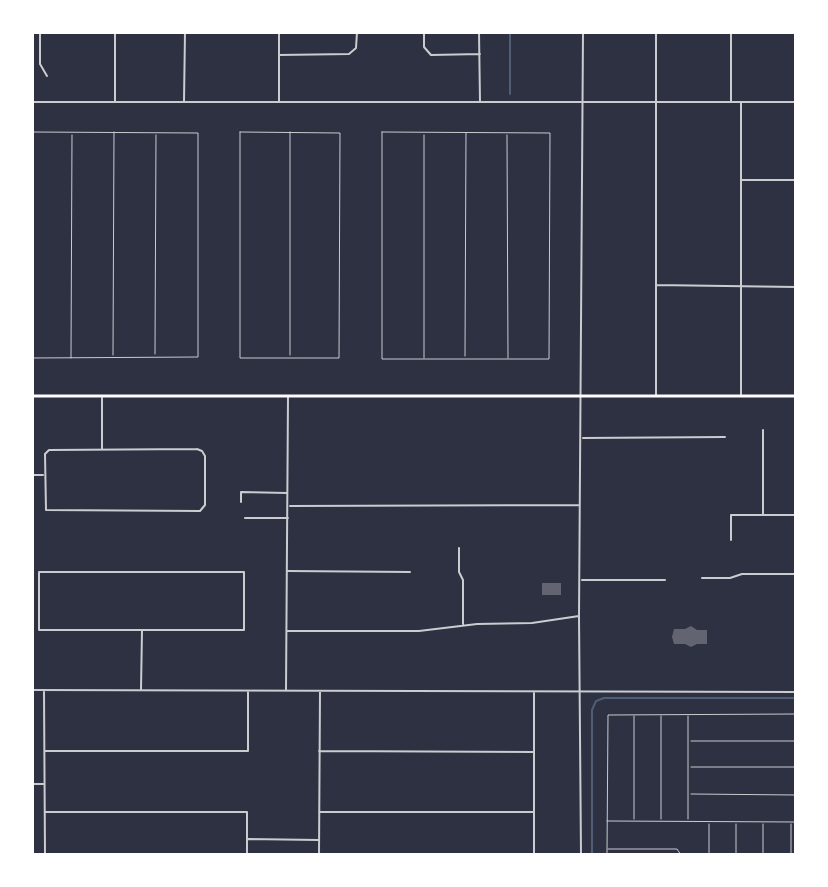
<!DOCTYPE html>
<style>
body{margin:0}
#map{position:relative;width:828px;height:887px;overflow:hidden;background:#2d3142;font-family:"IBM Plex Sans",sans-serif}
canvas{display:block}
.frame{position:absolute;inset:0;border:34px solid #fff;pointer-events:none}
</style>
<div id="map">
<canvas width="828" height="887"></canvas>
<div class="frame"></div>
</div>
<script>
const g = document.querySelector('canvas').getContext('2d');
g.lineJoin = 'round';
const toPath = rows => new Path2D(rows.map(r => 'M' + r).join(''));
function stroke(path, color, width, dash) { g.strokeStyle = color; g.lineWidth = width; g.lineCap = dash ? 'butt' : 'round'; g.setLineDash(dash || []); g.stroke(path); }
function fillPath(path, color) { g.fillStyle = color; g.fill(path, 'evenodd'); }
stroke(toPath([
 [510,94,510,32],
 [592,855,592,710,596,701,604,698,796,698]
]), '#4f5d75', 2);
fillPath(toPath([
 [542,583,561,583,561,595,542,595],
 [691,626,697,630,707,630,707,644,697,644,691,647,685,644,674,644,672,637,674,629,685,629]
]), '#626471');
stroke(toPath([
 [32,132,198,133,198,357,32,358],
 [240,132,340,133,339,358,240,358,240,132],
 [382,132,550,133,549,359,382,359,382,132],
 [424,135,424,358],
 [507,135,508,358],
 [155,354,156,135],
 [113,355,114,132],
 [290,355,290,132],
 [465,356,466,133],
 [71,358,72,135],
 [661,716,661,819],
 [688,716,688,819],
 [691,741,796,741],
 [691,767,796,767],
 [691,794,796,795],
 [634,819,634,716],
 [607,821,796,822],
 [709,824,709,855],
 [736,824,736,855],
 [763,824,763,855],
 [608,849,677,849,681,855],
 [607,855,608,715,796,714],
 [791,855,791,824]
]), '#caccd0', 1);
stroke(toPath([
 [40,32,40,64,47,76],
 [115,32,115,101],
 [279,32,279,101],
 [424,32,424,47,431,55,480,54],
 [479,32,480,102],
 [731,32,731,102],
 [279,55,349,54,356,48,357,32],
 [184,101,185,32],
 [32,102,796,102],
 [741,103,741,396],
 [742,180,796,180],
 [656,285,796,287],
 [656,395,656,32],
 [763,430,763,514],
 [583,438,725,437],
 [102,448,102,398],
 [197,449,202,451,205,456,205,505,200,511,46,510,45,454,49,450,197,449],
 [32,475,43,475],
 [241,502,241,492,287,493],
 [290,506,579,505],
 [245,518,288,518],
 [731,540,731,515,796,515],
 [459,548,459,572,463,580,463,624],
 [288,571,410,572],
 [39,572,244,572,244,630,39,630,39,572],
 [702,578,730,578,742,574,796,574],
 [582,580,665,580],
 [288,631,419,631,477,624,532,623,579,616],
 [141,689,142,631],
 [32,690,796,692],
 [286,690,288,397],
 [44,691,45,855],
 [45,751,248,751,248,692],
 [319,751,534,752],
 [32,784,43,784],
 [45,812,247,812,247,855],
 [319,812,534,812],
 [248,839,318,840],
 [319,855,320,691],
 [534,855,534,692],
 [581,855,579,616,583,32]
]), '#caccd0', 2);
stroke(toPath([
 [32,396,796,396]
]), '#fff', 3);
</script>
